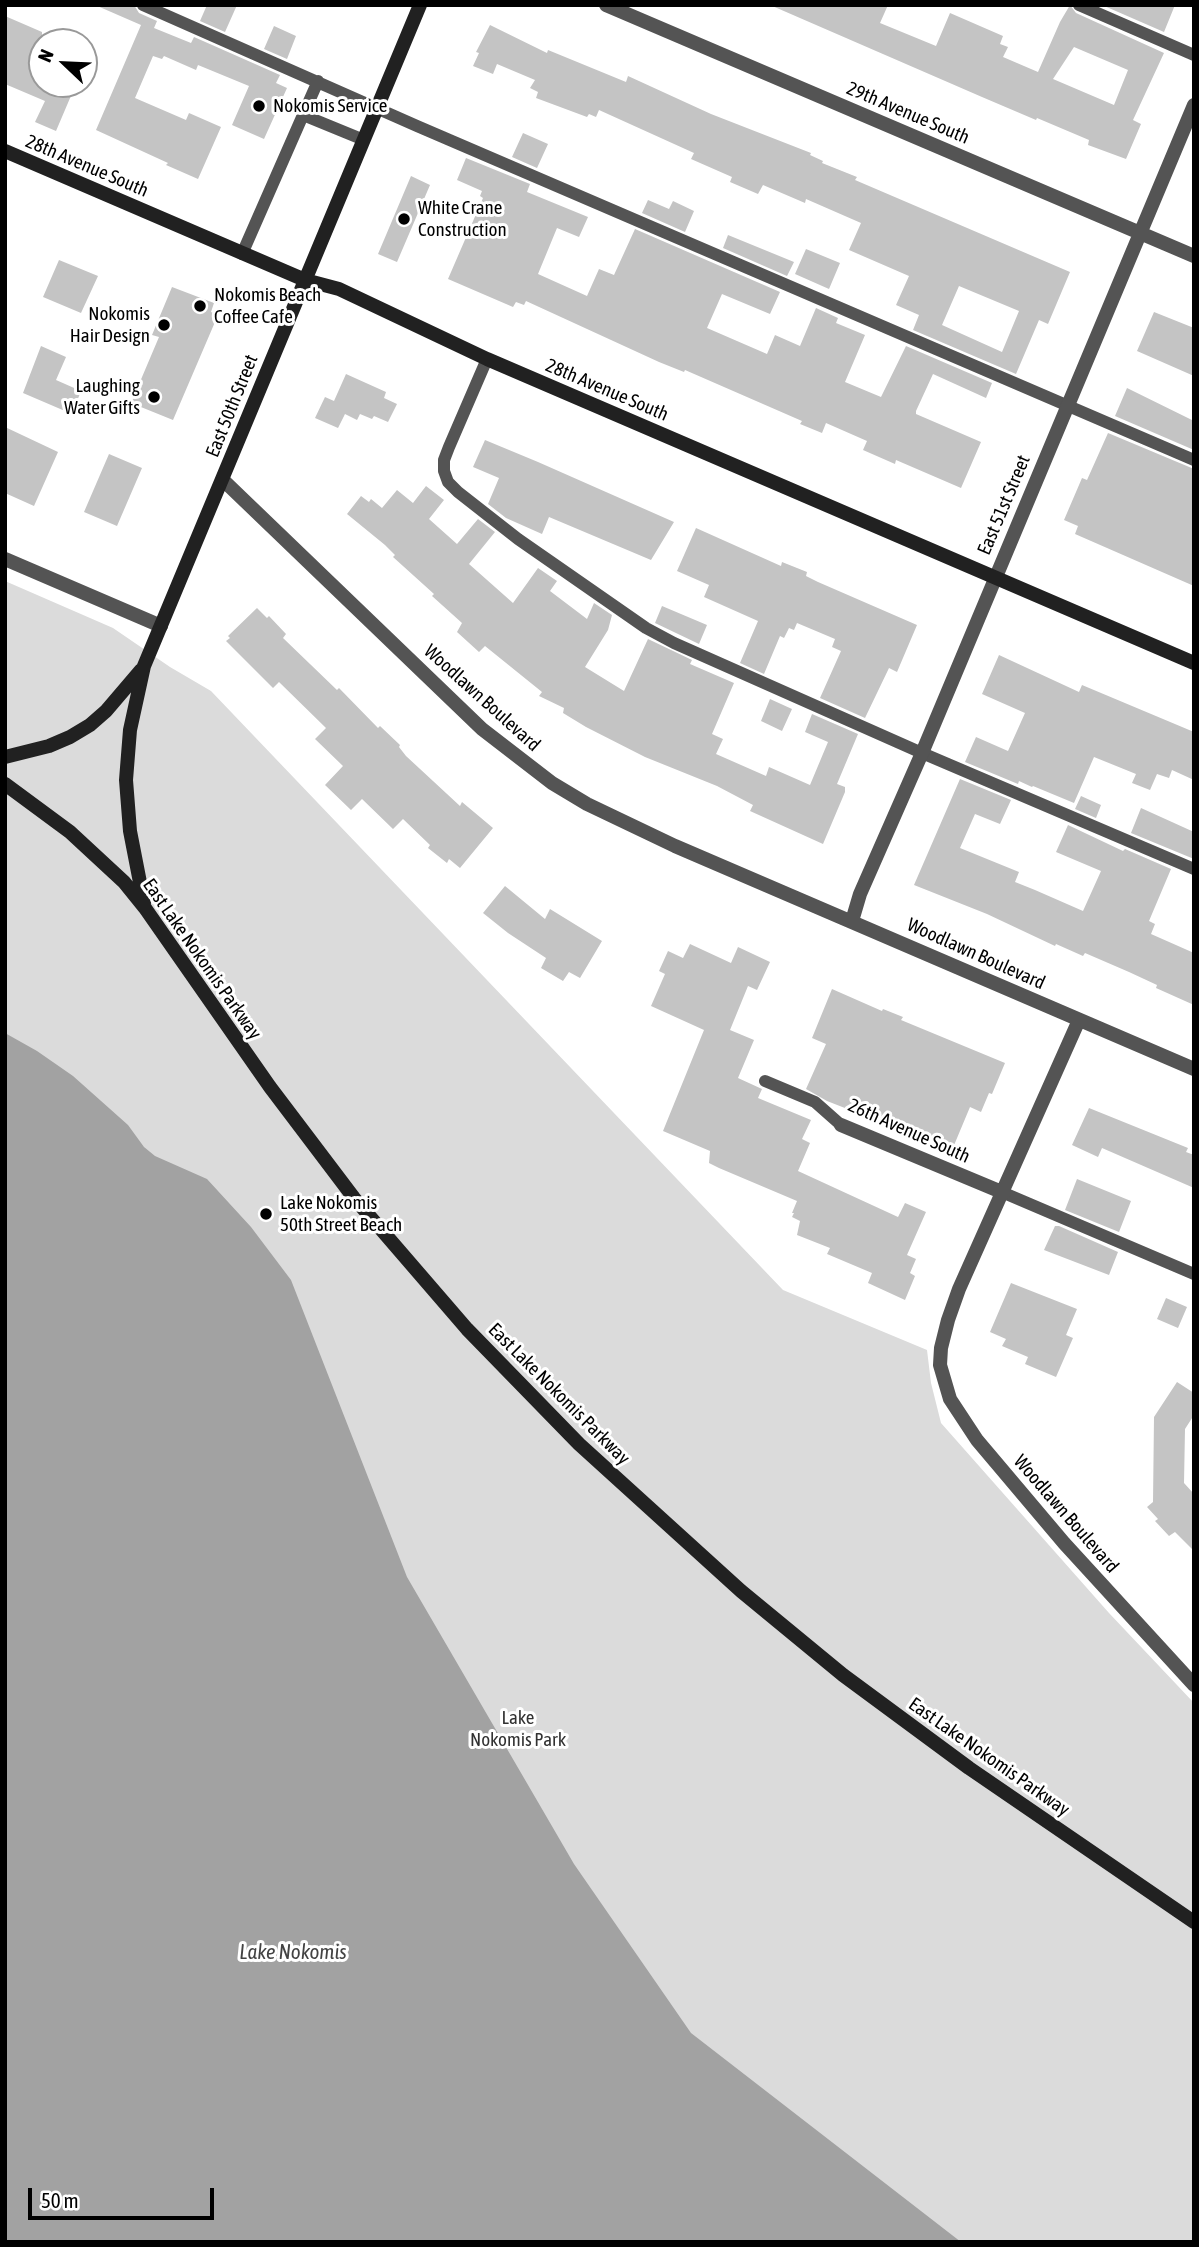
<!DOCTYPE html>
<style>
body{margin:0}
#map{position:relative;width:1199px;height:2247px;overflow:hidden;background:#fff;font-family:"Asap Condensed",sans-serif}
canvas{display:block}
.frame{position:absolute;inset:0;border:7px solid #000;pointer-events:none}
.north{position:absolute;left:28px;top:28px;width:70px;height:70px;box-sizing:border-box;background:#fff;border:2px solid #999;border-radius:50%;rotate:293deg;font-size:19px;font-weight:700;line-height:28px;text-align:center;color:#000}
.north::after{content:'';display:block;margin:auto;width:24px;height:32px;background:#000;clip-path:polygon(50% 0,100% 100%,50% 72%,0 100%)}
.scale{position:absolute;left:28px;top:2188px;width:186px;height:32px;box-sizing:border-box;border:4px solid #000;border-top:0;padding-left:9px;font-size:21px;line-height:24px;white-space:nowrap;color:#000;-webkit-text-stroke:5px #fff;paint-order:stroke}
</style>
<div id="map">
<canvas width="1199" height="2247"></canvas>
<div class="frame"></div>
<div class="north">N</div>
<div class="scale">50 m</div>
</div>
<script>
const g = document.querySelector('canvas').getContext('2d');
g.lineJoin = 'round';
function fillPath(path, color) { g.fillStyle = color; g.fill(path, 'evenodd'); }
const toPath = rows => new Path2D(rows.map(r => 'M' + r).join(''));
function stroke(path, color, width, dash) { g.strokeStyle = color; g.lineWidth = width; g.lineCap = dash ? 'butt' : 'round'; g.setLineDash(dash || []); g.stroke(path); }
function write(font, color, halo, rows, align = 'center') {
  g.font = font + ' "Asap Condensed",sans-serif'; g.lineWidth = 6; g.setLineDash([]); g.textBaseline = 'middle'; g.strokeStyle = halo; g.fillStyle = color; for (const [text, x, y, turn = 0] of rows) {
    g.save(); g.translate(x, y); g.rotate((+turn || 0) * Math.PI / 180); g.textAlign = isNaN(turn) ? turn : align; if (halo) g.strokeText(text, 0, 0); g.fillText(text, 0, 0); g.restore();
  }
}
fillPath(toPath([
 [5,581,113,628,170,667,211,691,783,1290,927,1350,931,1383,941,1423,1109,1613,1194,1703,1194,2242,5,2242]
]), '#dbdbdb');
fillPath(toPath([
 [5,1033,37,1051,73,1076,128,1125,144,1147,155,1156,207,1179,251,1227,291,1280,407,1577,574,1864,691,2033,961,2242,5,2242]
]), '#a2a2a2');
fillPath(toPath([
 [95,5,134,5,139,13,157,21,154,28,191,43,194,37,280,75,276,83,287,88,264,139,232,125,249,86,198,65,196,70,164,56,162,59,153,56,135,98,186,120,189,113,221,127,198,179,166,165,168,163,96,130,141,25],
 [207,5,237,5,225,32,200,21],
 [770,5,888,5,880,23,936,46,950,13,1003,36,1000,44,1008,47,1003,57,1038,72,1060,22,1070,5,1076,13,1164,53,1133,120,1141,124,1126,159,1088,145,1089,140,1037,118,1036,120,982,97],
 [1074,47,1128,70,1114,105,1053,79],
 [1102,5,1175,5,1164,32],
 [5,16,42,32,42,84,76,84,56,131,35,122,45,101,5,84],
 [490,25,547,53,548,50,626,82,628,76,711,114,811,153,810,155,823,161,822,163,857,177,855,180,1070,272,1048,324,1039,320,1016,374,913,330,919,315,896,305,909,276,849,250,861,223,806,199,805,203,763,185,758,194,730,182,732,177,691,159,694,153,599,110,596,117,589,114,587,117,536,98,538,92,530,88,535,80,497,64,493,74,473,66,479,53,476,52],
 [959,286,1019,311,1002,352,942,325],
 [274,26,296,36,287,59,264,49],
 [523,133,548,144,537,168,512,157],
 [466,158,530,184,527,192,588,217,579,237,557,228,538,274,587,296,599,269,614,275,635,229,780,292,770,314,722,294,707,328,767,354,775,335,800,346,816,308,838,318,836,323,865,335,845,382,881,397,906,346,992,383,986,398,933,374,916,411,916,414,981,442,961,488,896,460,895,464,863,450,867,441,826,423,822,433,800,424,802,421,685,370,684,372,659,362,526,301,524,305,516,302,513,307,448,279,483,198,480,196,482,191,457,180],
 [411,176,430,185,397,262,378,254],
 [648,200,669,209,673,201,694,211,685,232,642,213],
 [728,235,794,262,787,276,723,248],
 [806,249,840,263,829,289,795,274],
 [59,260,98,276,81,313,43,297],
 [172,287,214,303,211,312,218,315,173,420,131,403,159,337,152,335],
 [1154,312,1194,328,1194,376,1137,351],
 [41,346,66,357,56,380,81,391,72,414,23,393],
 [346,374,386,392,384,398,397,404,388,422,374,416,372,419,360,414,357,420,345,414,338,428,315,418,325,397,334,401],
 [1127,388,1194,421,1194,450,1115,416],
 [5,427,58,452,34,506,5,493],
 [1108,433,1194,469,1194,586,1075,534,1078,526,1064,520,1082,478,1087,480],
 [485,440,538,462,674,522,651,560,549,517,542,534,506,518,488,504,499,478,473,467],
 [109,454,142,468,117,526,84,512],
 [426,486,444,500,429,519,457,544,478,519,495,532,469,564,513,603,538,568,557,581,550,591,587,619,594,603,612,615,608,630,585,667,624,691,648,639,692,660,690,664,734,683,712,734,723,739,716,754,766,776,769,767,810,785,828,742,805,732,812,714,858,734,837,784,845,787,845,792,823,844,750,811,753,805,717,786,645,757,586,727,563,713,564,708,539,696,542,692,485,646,479,652,457,632,462,623,432,596,434,594,393,557,395,555,385,545,347,514,361,496,369,502,371,499,382,508,397,490,413,503],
 [696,528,781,566,782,562,807,572,806,576,818,582,917,625,897,672,889,668,865,718,820,698,841,651,832,647,835,639,797,623,794,630,789,628,784,638,780,636,764,674,740,663,758,621,704,597,709,585,677,571],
 [662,606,707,625,699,644,655,623],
 [257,608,267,618,269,616,286,634,283,638,337,690,339,688,378,728,380,726,400,745,399,747,406,756,460,806,462,802,493,828,460,868,449,859,447,863,428,848,430,845,403,819,393,829,362,799,351,810,325,785,343,766,315,739,326,728,279,682,273,688,226,641,230,638,228,636],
 [999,655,1079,692,1082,685,1194,732,1194,780,1172,770,1169,778,1157,774,1150,790,1132,783,1136,774,1094,757,1074,803,1033,786,1032,787,1019,781,1018,784,965,762,976,737,1008,751,1025,713,982,694],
 [770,699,792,709,782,731,761,721],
 [960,779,1011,800,1000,824,975,814,960,848,1019,872,1015,882,1035,890,1083,911,1101,871,1056,852,1068,825,1123,851,1125,849,1171,869,1149,921,1155,924,1151,934,1194,953,1194,1005,1156,988,1157,985,1129,972,1085,953,1083,956,1056,944,1055,946,987,914,914,885],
 [1081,796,1101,805,1096,818,1075,809],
 [1141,808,1194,832,1194,859,1131,833],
 [505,886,545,919,550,909,602,941,580,978,569,972,563,981,541,968,546,958,508,933,483,913],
 [690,944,731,963,738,947,770,962,757,990,748,986,730,1030,754,1040,738,1078,762,1089,758,1098,811,1120,802,1139,810,1143,798,1171,898,1217,905,1203,926,1212,907,1255,916,1259,910,1273,915,1276,905,1300,868,1283,872,1273,827,1254,830,1248,797,1235,800,1221,792,1217,794,1213,792,1213,797,1201,719,1168,709,1163,710,1151,663,1131,704,1030,651,1006,665,974,659,971,668,951,683,958],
 [832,989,882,1011,883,1009,903,1017,901,1020,1005,1063,992,1094,989,1093,981,1112,970,1107,952,1150,827,1101,806,1089,826,1044,812,1038],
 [1089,1108,1188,1148,1186,1152,1194,1155,1194,1188,1102,1148,1098,1157,1072,1145],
 [1077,1179,1131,1201,1119,1232,1065,1210],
 [1055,1226,1059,1226,1118,1252,1109,1275,1044,1250],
 [1011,1283,1077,1309,1066,1335,1073,1338,1056,1377,1025,1364,1028,1357,1002,1346,1006,1339,990,1332],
 [1166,1298,1187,1307,1178,1328,1157,1319],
 [1177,1382,1194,1393,1194,1415,1185,1429,1184,1483,1194,1494,1194,1551,1175,1532,1169,1536,1155,1521,1158,1519,1147,1507,1153,1502,1154,1417]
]), '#c4c4c4');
stroke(toPath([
 [143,5,417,126,1194,460],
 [1079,5,1194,55],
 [318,81,303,115,364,140],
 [242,254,303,115],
 [487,359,449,447,444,460,444,471,448,482,458,492,518,539,646,628,674,643,922,753,1194,869],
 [765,1081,815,1102,841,1125],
 [1004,1193,1194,1274]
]), '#545454', 12);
stroke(toPath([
 [606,5,1194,256],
 [223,480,482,729,552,783,587,804,675,846,1194,1069],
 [5,559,161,626],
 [852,921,860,894,922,753,1194,105],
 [1079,1020,959,1289,948,1320,941,1348,940,1365,950,1399,977,1440,1064,1543,1194,1685],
 [841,1125,1004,1193]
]), '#545454', 14);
stroke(toPath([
 [5,151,305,280,339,289,487,359,1194,663],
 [5,757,49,746,70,737,90,725,106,711,141,670],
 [5,784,70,832,124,882,145,908,270,1087,354,1198,467,1329,579,1444,741,1591,843,1675,969,1768,1194,1922],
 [144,903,130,831,126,780,130,730,144,666,420,5]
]), '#212121', 14);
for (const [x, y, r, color] of [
 [259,106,7,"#000"],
 [404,219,7,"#000"],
 [200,306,7,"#000"],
 [164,325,7,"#000"],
 [154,397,7,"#000"],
 [266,1214,7,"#000"]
]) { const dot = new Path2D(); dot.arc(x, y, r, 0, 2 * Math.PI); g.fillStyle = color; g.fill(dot); stroke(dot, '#fff', 2.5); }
write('19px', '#000', '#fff', [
 ["Nokomis Service",273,106],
 ["White Crane",418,208],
 ["Construction",418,230],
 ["Nokomis Beach",214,295],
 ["Coffee Cafe",214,317],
 ["Nokomis",150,314,"right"],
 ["Hair Design",150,336,"right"],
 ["Laughing",140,386,"right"],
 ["Water Gifts",140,408,"right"],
 ["Lake Nokomis",280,1203],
 ["50th Street Beach",280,1225]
], 'left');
write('19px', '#000', '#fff', [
 ["29th Avenue South",908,113,23],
 ["28th Avenue South",87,166,23],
 ["28th Avenue South",607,390,23],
 ["East 50th Street",232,406,-68],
 ["East 51st Street",1004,505,-67],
 ["Woodlawn Boulevard",482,698,42],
 ["Woodlawn Boulevard",976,954,24],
 ["East Lake Nokomis Parkway",202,959,55],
 ["26th Avenue South",909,1131,24],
 ["East Lake Nokomis Parkway",559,1394,45],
 ["Woodlawn Boulevard",1066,1514,49],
 ["East Lake Nokomis Parkway",989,1757,35]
]);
write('19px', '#323232', '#fff', [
 ["Lake",518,1718],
 ["Nokomis Park",518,1740]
]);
write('italic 21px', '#434343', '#fff', [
 ["Lake Nokomis",293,1952]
]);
</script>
